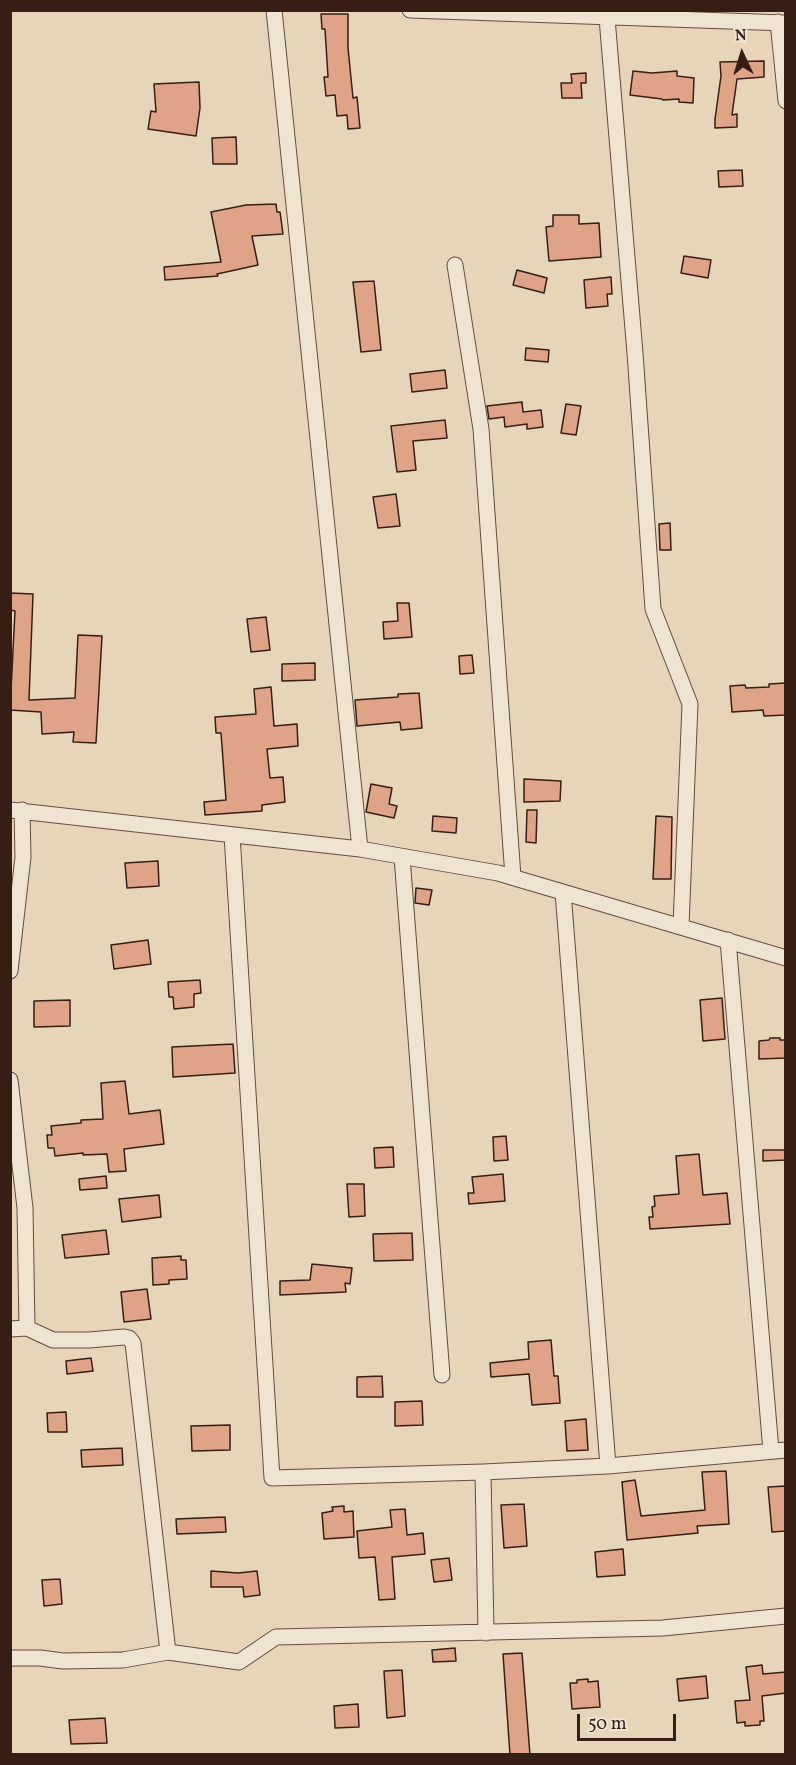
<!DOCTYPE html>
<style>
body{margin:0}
#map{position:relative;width:796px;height:1765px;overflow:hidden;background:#e7d5b9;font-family:Vollkorn,serif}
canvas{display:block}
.frame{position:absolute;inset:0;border:12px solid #371e14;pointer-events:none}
.north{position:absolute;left:712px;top:24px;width:60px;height:60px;-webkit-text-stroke:4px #efe4d2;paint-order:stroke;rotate:356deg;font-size:16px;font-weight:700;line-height:24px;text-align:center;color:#371e14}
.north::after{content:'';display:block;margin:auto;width:21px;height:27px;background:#371e14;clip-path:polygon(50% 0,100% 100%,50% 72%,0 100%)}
.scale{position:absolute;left:577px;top:1714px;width:99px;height:27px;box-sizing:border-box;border:3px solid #371e14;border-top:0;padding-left:8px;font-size:18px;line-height:21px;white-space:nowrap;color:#371e14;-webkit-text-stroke:4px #efe4d2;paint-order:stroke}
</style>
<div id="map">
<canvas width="796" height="1765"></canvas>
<div class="frame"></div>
<div class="north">N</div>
<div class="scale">50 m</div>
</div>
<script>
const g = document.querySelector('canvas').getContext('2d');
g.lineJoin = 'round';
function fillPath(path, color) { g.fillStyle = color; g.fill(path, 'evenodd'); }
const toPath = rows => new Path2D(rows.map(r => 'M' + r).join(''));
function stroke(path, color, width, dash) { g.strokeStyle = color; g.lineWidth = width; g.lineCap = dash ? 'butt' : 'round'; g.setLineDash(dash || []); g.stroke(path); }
const building = toPath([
 [321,14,348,14,348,48,353,98,357,97,360,128,348,129,347,115,337,116,335,95,326,96,324,77,328,77,325,29,322,29,321,14],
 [764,61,764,77,737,79,732,115,737,114,737,127,715,128,715,119,721,76,720,62,764,61],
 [633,71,652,73,677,71,677,76,694,78,693,103,679,102,679,99,663,100,662,99,630,95,633,71],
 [586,73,586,83,581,83,582,98,562,98,561,83,572,83,571,74,586,73],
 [199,82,200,108,196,136,148,129,151,111,156,112,154,84,199,82],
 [236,137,237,164,213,164,212,138,236,137],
 [742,170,743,186,719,187,718,171,742,170],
 [276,204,277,212,280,212,283,234,252,236,258,265,217,274,218,276,165,280,164,267,221,262,211,212,246,205,276,204],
 [553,215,579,215,579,224,599,223,601,257,549,261,546,227,553,226,553,215],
 [684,256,711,260,708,278,681,273,684,256],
 [517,270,547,278,544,293,513,285,517,270],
 [611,277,612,294,607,294,608,306,586,308,584,280,611,277],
 [374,281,381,350,361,352,353,282,374,281],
 [526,348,549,350,548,362,525,360,526,348],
 [445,370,447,388,412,392,410,374,445,370],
 [522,402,523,412,541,410,543,427,527,429,527,424,505,427,504,417,489,419,487,406,522,402],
 [566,404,581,406,576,435,561,433,566,404],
 [445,420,447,438,413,441,416,470,397,472,391,426,445,420],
 [396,494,400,526,378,528,373,497,396,494],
 [670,523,671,550,660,550,659,524,670,523],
 [10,593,33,594,29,700,75,698,78,635,102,636,96,743,73,742,74,732,42,734,41,712,10,710,15,611,10,610,10,593],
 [397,603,409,603,412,637,384,639,383,622,398,621,397,603],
 [266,617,270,650,251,652,247,619,266,617],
 [472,655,474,673,460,674,459,656,472,655],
 [315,663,315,680,282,681,282,664,315,663],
 [786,683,786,715,764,716,763,710,732,712,730,686,745,685,746,688,769,687,769,684,786,683],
 [271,687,274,726,297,724,298,746,267,749,270,778,283,777,285,802,262,805,262,811,205,815,204,802,226,800,221,733,216,733,215,717,256,714,254,689,271,687],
 [419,693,422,728,401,730,400,722,357,726,355,700,398,697,398,694,419,693],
 [524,779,561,781,560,801,524,802,524,779],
 [371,784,392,788,389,804,397,806,394,818,366,812,371,784],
 [527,810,537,810,536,843,526,842,527,810],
 [433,816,457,818,456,833,432,831,433,816],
 [656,816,672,817,671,879,653,879,656,816],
 [158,861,159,886,127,888,125,863,158,861],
 [416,888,432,890,429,905,415,903,416,888],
 [148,940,151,964,114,969,111,945,148,940],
 [200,980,201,993,194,994,194,1007,174,1009,173,997,169,997,168,982,200,980],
 [722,998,725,1039,703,1041,700,1000,722,998],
 [70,1000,70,1026,34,1027,34,1001,70,1000],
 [770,1038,780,1038,780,1040,786,1040,786,1058,759,1059,759,1041,769,1040,770,1038],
 [233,1044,235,1073,173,1077,172,1047,233,1044],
 [125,1081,129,1114,160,1110,164,1144,124,1149,126,1171,109,1172,107,1154,83,1155,83,1153,55,1156,54,1148,48,1148,47,1135,52,1135,51,1126,81,1123,81,1120,103,1119,101,1083,125,1081],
 [506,1136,508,1160,494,1161,493,1137,506,1136],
 [393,1147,394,1167,375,1168,374,1148,393,1147],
 [763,1150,786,1150,786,1160,763,1161,763,1150],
 [699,1154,703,1195,727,1193,730,1224,650,1229,649,1217,653,1217,652,1207,655,1206,654,1196,679,1194,676,1156,699,1154],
 [503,1174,505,1201,469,1204,468,1193,474,1193,472,1177,503,1174],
 [106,1176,107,1188,80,1190,79,1179,106,1176],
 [347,1184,364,1184,365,1216,349,1217,347,1184],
 [159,1195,161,1217,122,1222,119,1199,159,1195],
 [106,1230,109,1254,65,1258,62,1235,106,1230],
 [412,1233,413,1260,374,1261,373,1234,412,1233],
 [181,1256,181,1260,186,1260,187,1279,169,1280,169,1284,153,1285,152,1258,181,1256],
 [312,1264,352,1268,350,1284,345,1283,346,1292,280,1295,280,1281,310,1280,312,1264],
 [147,1289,151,1319,124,1322,121,1292,147,1289],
 [551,1340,554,1376,558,1376,560,1403,532,1405,529,1374,491,1377,490,1363,529,1359,528,1342,551,1340],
 [91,1358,93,1371,67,1374,66,1361,91,1358],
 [382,1376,383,1397,357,1397,357,1377,382,1376],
 [422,1401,423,1425,395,1426,395,1402,422,1401],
 [66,1412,67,1432,48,1432,47,1413,66,1412],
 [586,1419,588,1450,567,1451,565,1421,586,1419],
 [230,1425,230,1450,192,1451,191,1426,230,1425],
 [122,1448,123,1465,82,1467,81,1450,122,1448],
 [726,1471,729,1524,697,1526,698,1533,627,1540,622,1482,635,1480,641,1516,705,1510,702,1472,726,1471],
 [786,1486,786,1531,772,1532,768,1487,786,1486],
 [524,1504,527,1546,504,1548,501,1505,524,1504],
 [344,1506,344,1512,353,1511,354,1537,324,1539,322,1513,333,1511,332,1507,344,1506],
 [405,1509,407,1535,423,1533,425,1554,392,1557,395,1599,379,1600,375,1557,359,1558,357,1531,392,1527,390,1510,405,1509],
 [225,1517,226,1532,177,1534,176,1519,225,1517],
 [623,1549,625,1575,597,1577,595,1552,623,1549],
 [449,1558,452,1580,434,1582,431,1560,449,1558],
 [211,1571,238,1573,257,1571,260,1595,244,1597,243,1587,211,1587,211,1571],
 [60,1579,62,1604,44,1606,42,1580,60,1579],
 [455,1648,456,1661,433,1662,432,1650,455,1648],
 [522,1653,530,1755,510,1755,503,1654,522,1653],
 [762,1665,763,1674,786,1672,786,1693,762,1696,764,1721,760,1721,760,1725,745,1726,745,1722,737,1723,735,1701,750,1700,746,1667,762,1665],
 [402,1670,405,1716,387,1718,384,1671,402,1670],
 [706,1676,708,1698,679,1701,677,1679,706,1676],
 [588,1679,588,1682,598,1681,600,1707,572,1709,570,1683,577,1683,577,1680,588,1679],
 [358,1704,359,1727,335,1728,334,1706,358,1704],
 [105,1718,107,1743,71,1744,69,1720,105,1718]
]);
fillPath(building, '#dfa488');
stroke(building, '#371e14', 1.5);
const street = toPath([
 [274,10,360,849],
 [410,10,786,23],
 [607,18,635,353,653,609,690,704,681,926],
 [778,22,786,101],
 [455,265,481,429,513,877],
 [10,810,360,849,498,873,786,958],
 [232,835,272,1478,483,1472,608,1466,786,1450],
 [402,857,442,1375],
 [563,892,608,1466],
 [728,940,771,1451],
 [10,971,23,857,22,810],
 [10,1080,25,1208,27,1328],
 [10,1329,27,1328,53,1340,89,1340,124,1337,129,1338,133,1343,168,1652],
 [483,1472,486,1633],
 [10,1658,40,1658,63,1661,123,1660,168,1652,239,1662,276,1637,663,1628,786,1616]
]);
stroke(street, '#634c3d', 17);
stroke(street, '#efe4d2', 15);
</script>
